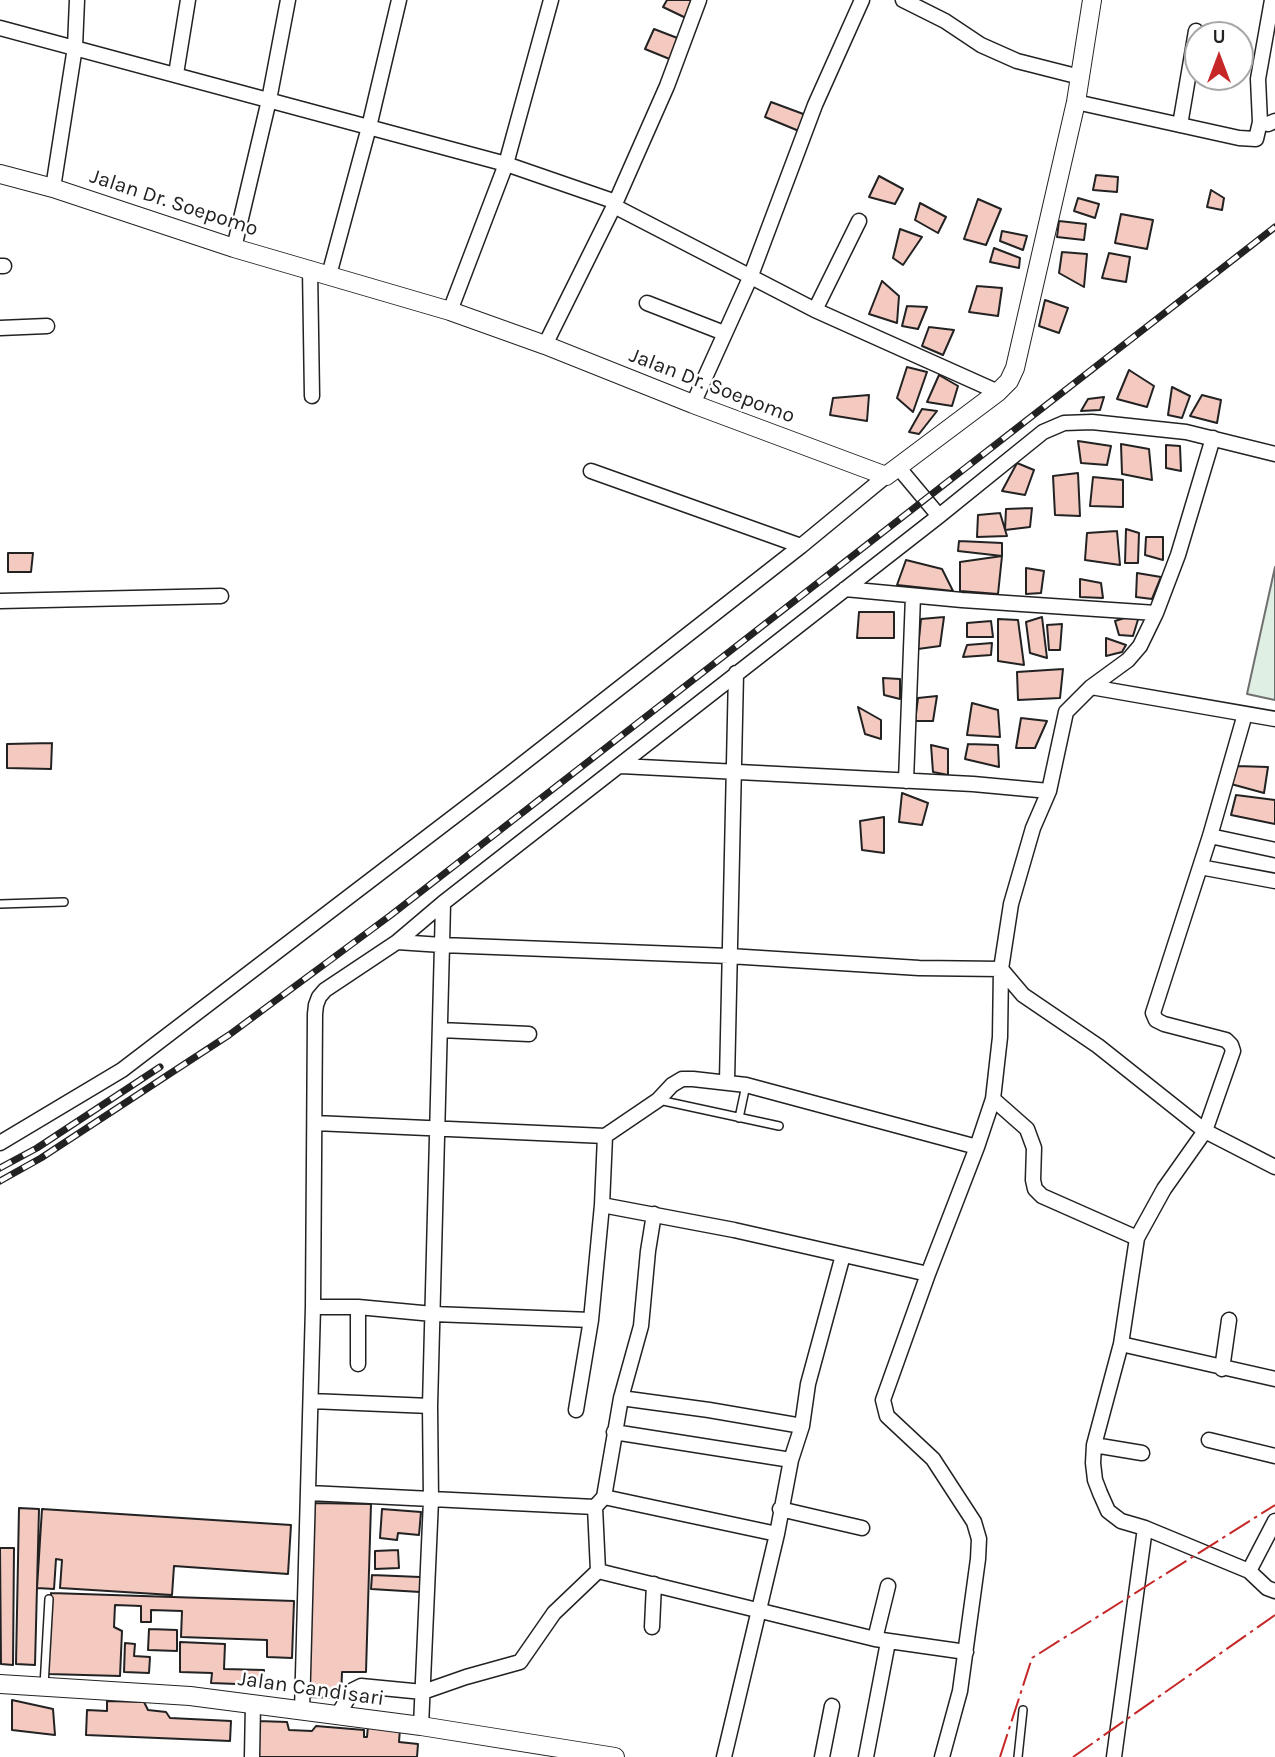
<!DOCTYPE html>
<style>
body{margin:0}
#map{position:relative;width:1275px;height:1757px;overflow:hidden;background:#fff;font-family:Karla,sans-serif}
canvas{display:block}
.north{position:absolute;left:1184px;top:21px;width:70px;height:70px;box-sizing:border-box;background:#fff;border:2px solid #a7a7a7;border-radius:50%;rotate:0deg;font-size:19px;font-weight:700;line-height:28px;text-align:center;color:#222}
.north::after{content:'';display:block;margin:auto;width:24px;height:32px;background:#c62828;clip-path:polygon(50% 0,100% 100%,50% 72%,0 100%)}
</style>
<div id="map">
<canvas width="1275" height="1757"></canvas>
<div class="north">U</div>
</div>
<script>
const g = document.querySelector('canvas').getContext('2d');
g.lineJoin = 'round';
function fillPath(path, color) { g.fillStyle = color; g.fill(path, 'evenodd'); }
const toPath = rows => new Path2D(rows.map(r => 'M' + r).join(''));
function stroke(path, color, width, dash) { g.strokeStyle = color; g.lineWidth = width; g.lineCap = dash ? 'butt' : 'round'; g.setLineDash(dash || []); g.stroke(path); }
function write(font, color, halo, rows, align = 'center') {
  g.font = font + ' Karla,sans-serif'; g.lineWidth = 5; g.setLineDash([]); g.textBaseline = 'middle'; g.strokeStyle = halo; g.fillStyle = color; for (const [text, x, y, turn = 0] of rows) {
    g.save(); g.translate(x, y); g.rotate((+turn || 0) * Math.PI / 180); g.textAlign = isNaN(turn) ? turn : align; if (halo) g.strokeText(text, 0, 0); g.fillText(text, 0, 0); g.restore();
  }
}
const green = toPath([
 [1275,567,1275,700,1247,694,1275,567]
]);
fillPath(green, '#e0efe3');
stroke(green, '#6f6f6f', 2);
const building = toPath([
 [667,0,693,0,686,18,663,7,667,0],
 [654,29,680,39,672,60,645,49,654,29],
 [771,102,806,115,799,131,765,117,771,102],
 [1096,175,1118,177,1117,192,1093,190,1096,175],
 [879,176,903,189,895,204,869,197,879,176],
 [1211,190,1224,198,1222,210,1207,207,1211,190],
 [1078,198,1099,204,1095,218,1074,211,1078,198],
 [978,199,1001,209,986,245,964,239,978,199],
 [920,203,946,217,938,233,915,220,920,203],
 [1121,214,1153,220,1147,249,1115,243,1121,214],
 [1059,221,1086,224,1084,240,1057,237,1059,221],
 [900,229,922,237,903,265,893,258,900,229],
 [1002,231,1027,236,1023,250,1000,241,1002,231],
 [994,248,1020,258,1019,268,990,262,994,248],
 [1062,252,1087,254,1084,287,1059,273,1062,252],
 [1109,253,1130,257,1126,282,1102,278,1109,253],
 [882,281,899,296,897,323,869,314,882,281],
 [977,286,1002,288,998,316,969,312,977,286],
 [1045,300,1068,308,1059,333,1039,326,1045,300],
 [907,306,927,307,918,329,902,326,907,306],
 [929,327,954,330,943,355,922,346,929,327],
 [907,367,927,372,913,412,897,398,907,367],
 [1129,370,1154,386,1147,407,1117,399,1129,370],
 [939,375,958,386,952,406,927,402,939,375],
 [1172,387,1190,396,1182,418,1168,415,1172,387],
 [869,395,867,421,830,415,833,398,869,395],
 [1202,395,1221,400,1217,423,1190,416,1202,395],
 [1104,397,1100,410,1081,411,1088,399,1104,397],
 [922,409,937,411,919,434,909,432,922,409],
 [1078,441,1111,446,1107,465,1081,463,1078,441],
 [1121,444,1149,449,1152,480,1122,474,1121,444],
 [1166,445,1180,446,1181,471,1166,468,1166,445],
 [1017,463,1034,470,1025,495,1002,491,1017,463],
 [1078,473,1080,516,1055,515,1053,476,1078,473],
 [1093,477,1123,480,1123,507,1090,506,1093,477],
 [1032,508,1030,527,1005,530,1006,509,1032,508],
 [1000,513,1007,536,977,537,978,515,1000,513],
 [1126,529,1139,533,1138,563,1125,563,1126,529],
 [1117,531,1120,565,1085,560,1087,533,1117,531],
 [1146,537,1163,537,1163,560,1145,555,1146,537],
 [959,541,1002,543,1002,556,958,551,959,541],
 [8,553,33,553,31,572,8,572,8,553],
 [1002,556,998,594,960,591,960,562,1002,556],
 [906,560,942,569,953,591,897,585,906,560],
 [1026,568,1044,571,1041,593,1026,594,1026,568],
 [1137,573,1161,577,1152,599,1136,597,1137,573],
 [1080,579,1101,583,1103,598,1080,597,1080,579],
 [859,612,894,612,894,638,857,638,859,612],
 [1140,613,1133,636,1119,635,1115,621,1140,613],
 [944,617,940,646,918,649,921,619,944,617],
 [1042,617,1047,658,1030,653,1026,622,1042,617],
 [998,619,1018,620,1024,665,998,661,998,619],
 [991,621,993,637,967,637,967,623,991,621],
 [1062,624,1060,650,1049,650,1047,625,1062,624],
 [1106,638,1126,645,1122,652,1106,656,1106,638],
 [992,643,991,655,963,657,967,645,992,643],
 [1063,669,1060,698,1018,700,1017,672,1063,669],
 [883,678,900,679,900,699,884,695,883,678],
 [937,696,933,721,915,721,918,698,937,696],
 [972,703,998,710,1000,737,967,735,972,703],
 [858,707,881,720,881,739,865,734,858,707],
 [1021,718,1047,721,1035,748,1016,748,1021,718],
 [52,743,51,769,7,768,7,744,52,743],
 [968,744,998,745,999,767,965,759,968,744],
 [931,745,948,749,948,775,933,772,931,745],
 [1237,766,1268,767,1264,793,1231,784,1237,766],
 [902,793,928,803,922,825,899,822,902,793],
 [1236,795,1275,800,1275,824,1231,815,1236,795],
 [884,817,884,853,862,850,860,821,884,817],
 [314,1503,371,1504,366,1672,342,1672,341,1698,308,1697,314,1503],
 [19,1508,39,1509,35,1665,16,1664,19,1508],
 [42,1509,291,1525,288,1574,174,1566,172,1595,60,1588,62,1560,56,1559,54,1589,37,1588,42,1509],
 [382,1509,421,1512,419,1535,398,1533,397,1540,380,1538,382,1509],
 [0,1548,14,1548,13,1665,1,1664,0,1548],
 [398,1550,399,1568,375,1569,375,1551,398,1550],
 [372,1575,420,1577,420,1592,371,1589,372,1575],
 [51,1593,294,1601,292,1658,267,1657,267,1640,181,1637,182,1611,151,1610,151,1622,141,1622,141,1606,115,1605,114,1627,122,1631,120,1676,48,1674,51,1593],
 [149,1629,177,1630,177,1651,148,1650,149,1629],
 [180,1642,225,1644,224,1669,264,1670,263,1685,211,1683,212,1673,180,1672,180,1642],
 [125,1643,135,1644,134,1656,150,1657,149,1673,124,1672,125,1643],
 [12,1700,53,1709,55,1735,12,1730,12,1700],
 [107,1701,144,1702,148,1710,166,1712,170,1718,231,1721,230,1741,86,1735,87,1710,107,1711,107,1701],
 [258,1721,287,1722,289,1730,312,1731,316,1726,364,1730,364,1737,367,1737,368,1726,400,1729,399,1742,418,1744,417,1757,256,1757,258,1721]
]);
fillPath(building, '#f3c9c0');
stroke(building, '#222', 2);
const service = toPath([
 [0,904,64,902],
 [659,1100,779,1126],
 [739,1118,746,1085],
 [44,1686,49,1599],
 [1018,1757,1023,1710]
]);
const minor = toPath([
 [903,0,945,21,981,45,1017,61,1080,77],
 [0,28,506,164,616,202],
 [176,74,188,0],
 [1076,102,1239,138,1256,139,1260,122,1268,124,1275,121],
 [1260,122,1258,79,1272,0],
 [1180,125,1196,31],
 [53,188,75,47,77,0],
 [614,206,815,310,998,392],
 [234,248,269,100,288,0],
 [0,266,4,266],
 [310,269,312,396],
 [329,275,369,127,399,0],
 [647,303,724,333],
 [815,310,859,221],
 [450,311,506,164,551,0],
 [0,328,47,326],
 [545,345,614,206,667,86,699,0],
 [693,404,750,278,815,105,862,0],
 [898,467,939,516],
 [591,471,801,546],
 [845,589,962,600,1156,613],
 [0,601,221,596],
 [1091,687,1275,719],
 [1245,714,1210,836,1153,1013,1156,1020,1164,1024,1226,1040,1231,1045,1233,1051,1205,1131,1164,1189,1137,1238,1121,1344,1094,1445,1093,1463,1095,1480,1100,1493,1108,1511,1121,1521,1145,1528,1249,1571,1267,1588,1275,1591],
 [621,766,973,784,1049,791],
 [906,781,913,596],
 [1210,836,1275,850],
 [1200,867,1275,881],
 [397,942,442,945,443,903],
 [440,1030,529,1034],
 [727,1081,736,673],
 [993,1099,1027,1129,1034,1148,1033,1180,1035,1189,1042,1196,1137,1238],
 [315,1123,605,1136,658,1100,672,1085,682,1079,693,1079,746,1085,977,1147],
 [605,1136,602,1205,734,1230,928,1274],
 [0,1143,122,1070,507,776,801,546,886,476],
 [313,1307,358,1307,433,1314,591,1320],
 [358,1307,358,1364],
 [1121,1344,1275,1379],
 [1222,1369,1229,1320],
 [621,1398,709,1410,802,1426],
 [311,1401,430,1406],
 [576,1410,591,1320,602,1205],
 [614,1432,791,1460],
 [1209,1440,1275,1456],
 [1094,1445,1142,1453],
 [309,1493,595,1507],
 [604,1497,777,1534],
 [780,1509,862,1528],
 [598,1571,875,1639,966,1652],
 [1249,1571,1275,1521],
 [652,1627,654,1584],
 [875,1639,888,1586],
 [302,1711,313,1307,315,1014,316,1005,319,997,325,990,397,942,443,903,939,516,1043,432,1064,423,1092,422,1186,432,1275,454],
 [337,1716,353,1690,361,1686,423,1692,466,1677,520,1662,554,1613,598,1571,595,1507,604,1497,621,1398,641,1326,648,1251,654,1214],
 [421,1726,431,1500,430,1406,442,945,729,956,919,968,1001,969,1023,995,1098,1046,1205,1131,1275,1167],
 [252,1757,253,1704],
 [724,1757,777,1534,791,1460,802,1426,808,1384,843,1255],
 [822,1757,832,1706],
 [866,1757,888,1642],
 [942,1757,960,1691,978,1559,979,1539,974,1522,933,1459,887,1416,883,1400,928,1274,977,1147,993,1099,1000,1037,1001,969,1011,904,1033,828,1049,791,1066,712,1091,687,1128,660,1140,646,1156,613,1178,555,1213,438],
 [1114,1757,1145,1528]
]);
const tertiary = toPath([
 [0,174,53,188,234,248,450,311,545,345,693,404,886,476,998,392,1009,381,1015,368,1076,102,1092,0],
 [0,1684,190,1696,421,1726,615,1757]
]);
stroke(service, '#222', 10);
stroke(minor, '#222', 17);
stroke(tertiary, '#222', 20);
stroke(service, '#fff', 7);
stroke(minor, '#fff', 14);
stroke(tertiary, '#fff', 18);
const rail = toPath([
 [0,1168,37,1148,160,1067],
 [0,1181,41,1158,229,1035,391,915,1275,227]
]);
stroke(rail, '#222', 7);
stroke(rail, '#fff', 4.5, [13]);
stroke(toPath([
 [1000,1757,1032,1658,1275,1505],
 [1073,1757,1275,1615]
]), '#c62828', 2, [24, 5, 3.5, 5]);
write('21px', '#222', '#fff', [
 ["Jalan Dr. Soepomo",174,203,18],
 ["Jalan Dr. Soepomo",712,386,21],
 ["Jalan Candisari",311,1689,8]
]);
</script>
